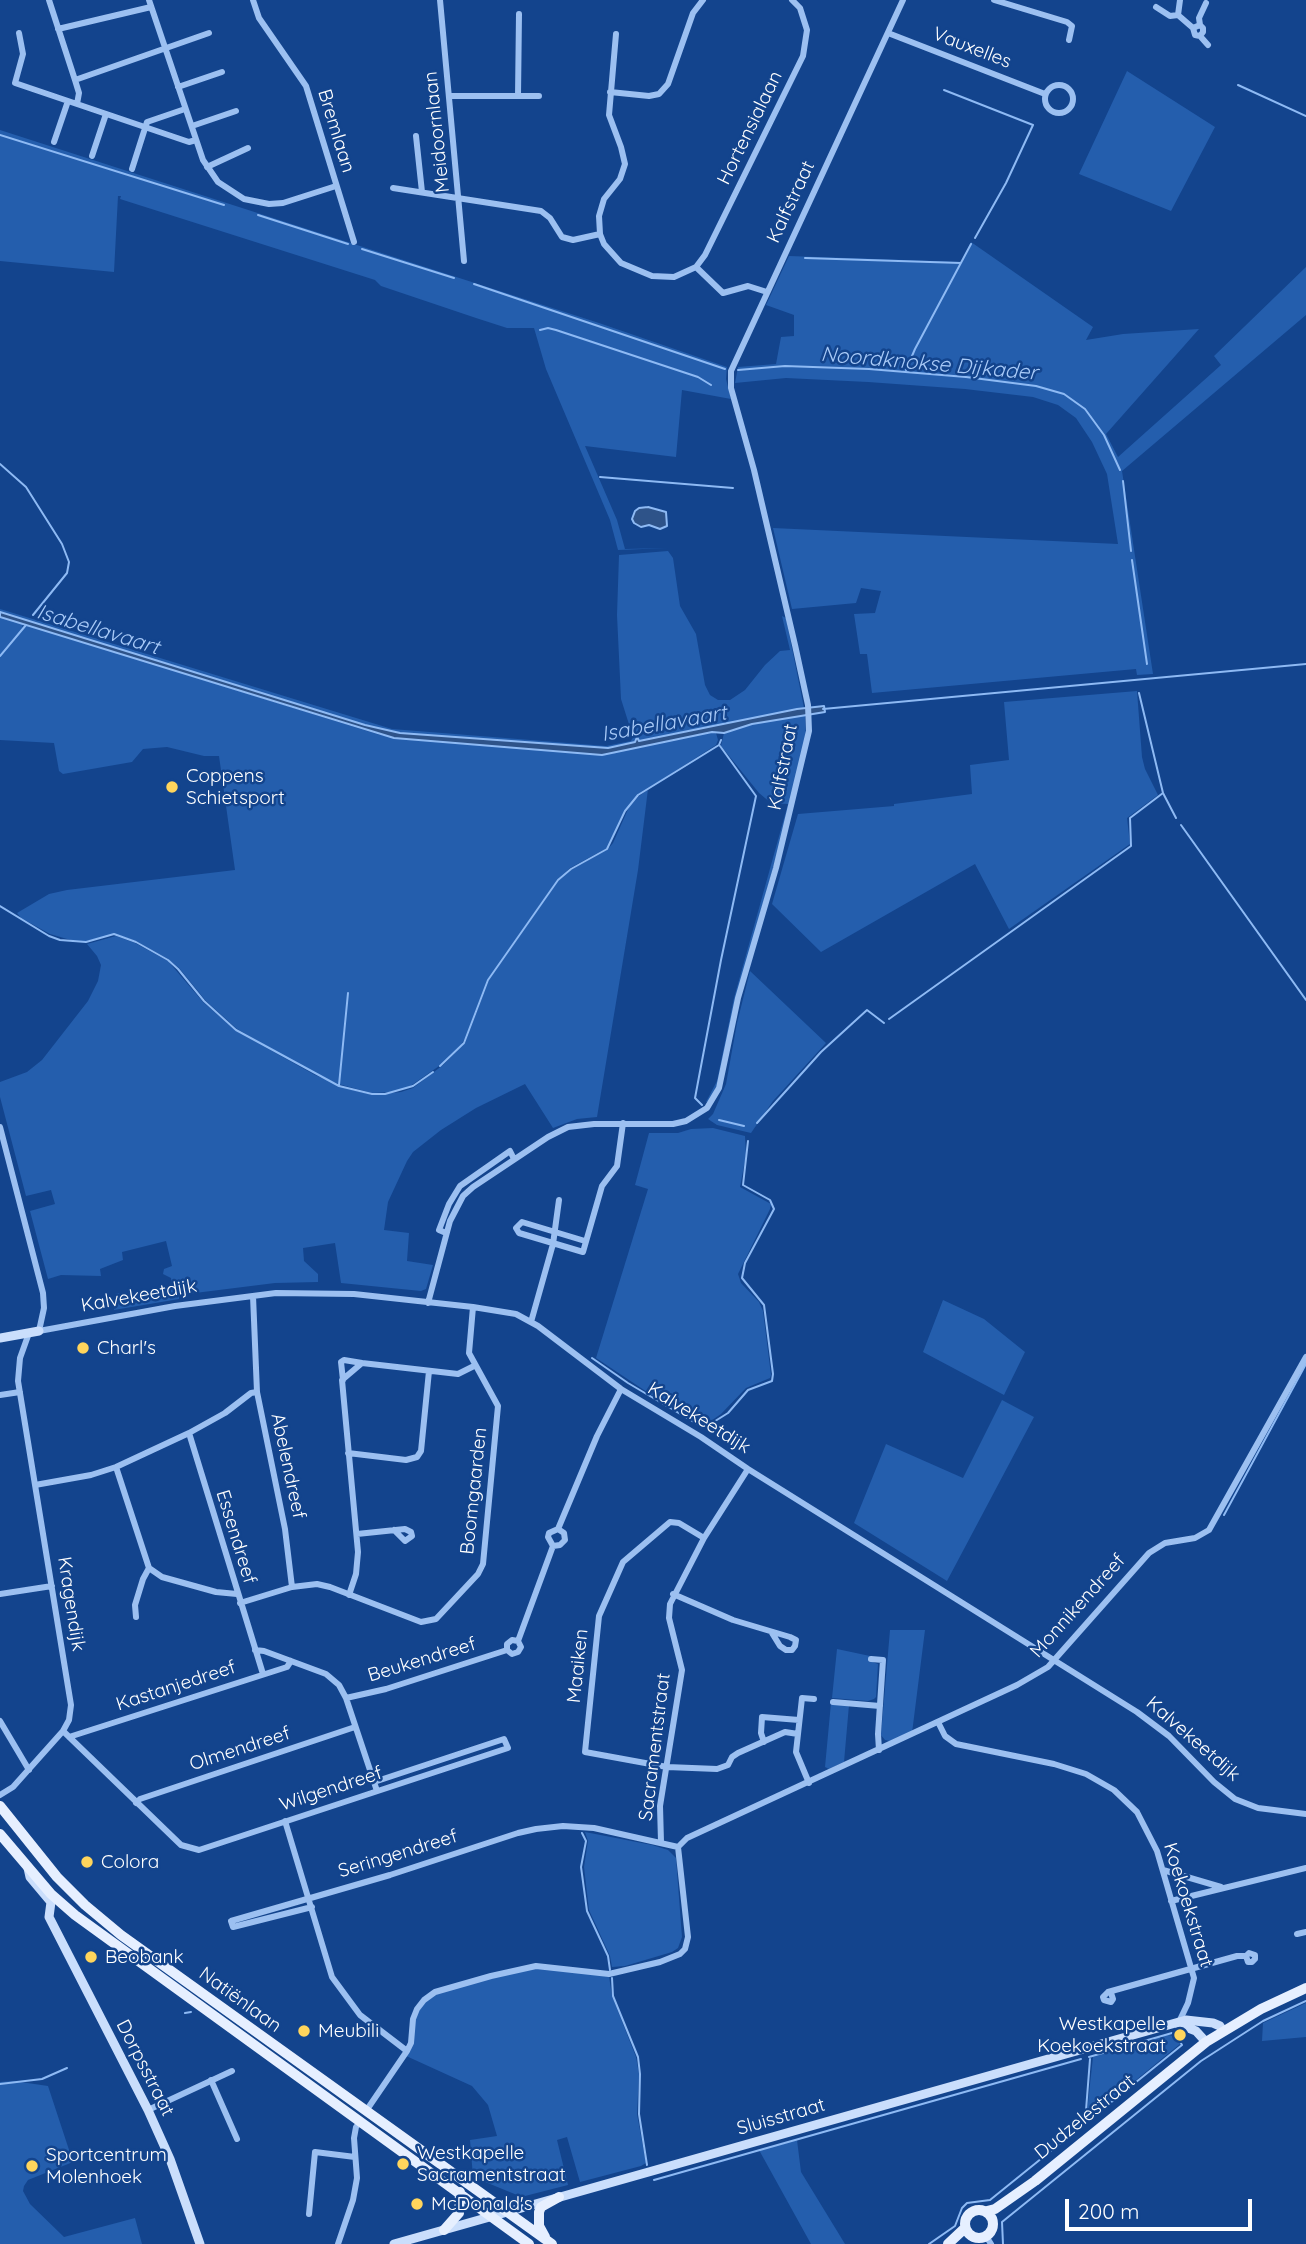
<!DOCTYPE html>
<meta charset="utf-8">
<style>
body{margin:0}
#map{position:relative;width:1306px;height:2244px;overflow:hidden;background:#13448d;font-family:Quicksand,sans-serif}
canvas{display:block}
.scale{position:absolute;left:1065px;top:2199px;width:187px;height:32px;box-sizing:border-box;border:4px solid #fff;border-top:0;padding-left:9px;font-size:21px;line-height:24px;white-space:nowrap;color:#fff;-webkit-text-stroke:5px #13448d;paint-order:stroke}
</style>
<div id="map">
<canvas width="1306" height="2244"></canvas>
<div class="scale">200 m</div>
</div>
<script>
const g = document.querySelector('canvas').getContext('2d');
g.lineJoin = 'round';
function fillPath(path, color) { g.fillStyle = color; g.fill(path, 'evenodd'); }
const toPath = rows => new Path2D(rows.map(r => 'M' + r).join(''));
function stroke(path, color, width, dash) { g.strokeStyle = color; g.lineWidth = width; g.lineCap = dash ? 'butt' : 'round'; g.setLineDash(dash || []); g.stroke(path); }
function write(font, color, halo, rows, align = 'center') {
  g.font = font + ' Quicksand,sans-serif'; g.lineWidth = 5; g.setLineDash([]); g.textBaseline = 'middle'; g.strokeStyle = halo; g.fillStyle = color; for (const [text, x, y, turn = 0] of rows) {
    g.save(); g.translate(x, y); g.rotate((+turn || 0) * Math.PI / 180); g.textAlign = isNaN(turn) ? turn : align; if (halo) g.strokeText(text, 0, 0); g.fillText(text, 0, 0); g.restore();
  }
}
fillPath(toPath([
 [1127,71,1215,127,1171,211,1079,174],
 [0,130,599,323,727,367,726,379,731,399,682,390,676,457,585,446,617,520,625,549,668,548,618,550,610,520,546,369,534,328,507,328,476,318,381,286,375,280,120,199,121,196,118,196,114,272,0,261],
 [971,242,1093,327,1086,340,1123,334,1199,329,1106,434,1118,457,1221,365,1214,356,1306,267,1306,315,1122,471,1153,674,1137,675,1136,669,872,693,867,654,860,654,854,614,875,613,881,591,861,588,856,603,792,609,773,528,1118,544,1107,474,1092,442,1076,418,1058,405,1033,397,965,389,868,382,786,378,735,383,738,367,776,364,781,337,794,336,794,315,766,305,789,256,961,262],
 [668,551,673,558,680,606,696,634,705,685,710,695,718,700,730,700,745,690,765,665,780,651,790,650,782,616,786,618,804,708,639,741,636,737,635,742,608,748,400,733,365,725,0,612,0,609,392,729,606,746,631,741,633,737,621,699,617,615,619,555],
 [0,617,23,624,22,627,28,625,380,735,602,755,712,732,716,733,718,740,716,745,638,795,625,811,607,848,570,868,557,880,488,980,466,1037,459,1048,442,1064,409,1087,393,1092,372,1093,338,1084,316,1074,237,1029,206,1001,179,968,168,959,136,941,115,934,86,941,74,941,50,934,21,918,17,913,49,894,67,890,235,870,219,756,204,756,167,747,143,749,132,762,63,774,59,771,54,743,0,740],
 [1137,691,1142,757,1145,769,1158,795,1127,818,1130,844,1009,929,975,864,821,952,772,904,798,814,894,806,894,804,972,794,970,765,1009,760,1004,702],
 [805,715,806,737,784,829,736,999,719,1081,710,1101,706,1102,717,1081,734,998,788,804,771,803,759,793,721,746,724,733,752,724],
 [713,750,648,789,638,870,597,1117,577,1119,553,1128,525,1084,476,1108,441,1130,413,1152,407,1161,388,1202,384,1230,409,1233,407,1261,433,1265,426,1289,421,1291,341,1283,335,1243,303,1248,304,1261,318,1274,318,1282,275,1283,179,1295,179,1299,114,1310,115,1294,119,1293,122,1302,157,1296,172,1289,171,1278,163,1274,164,1269,172,1266,166,1241,122,1252,123,1260,100,1269,101,1276,61,1275,48,1279,30,1211,55,1204,51,1190,26,1196,0,1097,0,1082,27,1072,42,1060,88,1001,98,981,101,965,97,956,87,944,116,936,135,943,168,961,203,1002,236,1031,315,1075,348,1089,372,1095,401,1092,413,1088,443,1065,465,1043,489,980,558,881,571,870,608,849,613,843,629,807,639,796,668,776],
 [750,971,826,1043,773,1101,751,1133,717,1125,708,1119,713,1114,726,1084,737,1023],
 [713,1128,745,1136,746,1155,740,1187,771,1204,770,1209,738,1274,741,1283,759,1302,763,1311,771,1375,770,1378,746,1388,721,1414,705,1425,650,1394,596,1358,648,1189,635,1185,649,1133,678,1133,691,1129],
 [943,1300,984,1319,1025,1352,1004,1395,923,1352],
 [1002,1400,1034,1417,947,1581,854,1523,886,1444,963,1478],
 [890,1630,925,1630,912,1733,890,1741,885,1740,881,1735],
 [837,1649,870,1656,870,1661,878,1664,876,1697,874,1699,868,1701,832,1698],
 [831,1703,849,1705,844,1762,829,1769,825,1767],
 [585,1832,652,1845,668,1850,676,1858,682,1937,678,1948,672,1952,625,1966,612,1967,610,1956,589,1910,584,1867,588,1841],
 [536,1966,609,1976,612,1996,636,2057,639,2074,637,2114,646,2163,641,2166,580,2182,567,2137,557,2140,568,2185,525,2196,517,2195,473,2177,470,2140,497,2136,488,2105,472,2086,404,2055,407,2051,413,2019,429,1995],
 [1306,2003,1306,2037,1262,2041,1263,2023],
 [1167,2035,1175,2036,1180,2044,1086,2121,1093,2057],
 [14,2081,48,2086,73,2162,28,2180,24,2186,23,2191,30,2204,64,2237,135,2218,142,2244,0,2244,0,2082],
 [797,2140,801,2172,845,2244,811,2244,759,2150]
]), '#245ead');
const water = toPath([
 [648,507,666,512,667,526,660,529,649,525,641,527,634,523,632,519,635,511,639,508,648,507],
 [0,612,365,725,400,733,608,748,635,742,637,737,639,741,797,709,824,706,825,712,752,724,724,733,712,732,602,755,394,738,0,617,0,612]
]);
fillPath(water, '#2e5389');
stroke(water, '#8ebaf4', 2);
stroke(toPath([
 [1238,85,1306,116],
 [944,90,1033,125,1006,183,975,238],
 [0,135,224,205],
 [258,215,348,244],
 [362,249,454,278],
 [805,258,961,263],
 [474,284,725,369],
 [540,330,548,328,556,330,698,377,711,385],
 [738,370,785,366,869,369,966,377,1036,386,1064,394,1085,409,1104,435,1120,470],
 [906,370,915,349,971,244],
 [0,464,26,487,62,544,69,562,67,573,33,615],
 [600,477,733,488],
 [1123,481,1131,551],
 [1132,560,1147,664],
 [0,656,26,625],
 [1139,693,1163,793,1176,818],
 [823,709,1306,664],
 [1181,825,1306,1000],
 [0,906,49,936,60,940,86,942,114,934,136,942,168,960,178,969,204,1001,236,1030,339,1086,372,1094,385,1094,413,1086,433,1072],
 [889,1019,1131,846,1130,818,1163,793],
 [440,1066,464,1043,488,980,558,880,571,869,607,849,625,811,638,795,719,745,721,740],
 [339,1085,348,993],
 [702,1105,695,1098,721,960,756,796,720,746],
 [719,1120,744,1126],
 [757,1123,821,1052,867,1010,884,1023],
 [592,1358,628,1383,704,1428,728,1413,748,1390,772,1381,773,1374,764,1305,742,1278,745,1263,774,1209,770,1200,743,1185,748,1141],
 [1224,1515,1306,1364],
 [582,1833,586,1841,581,1867,587,1911,608,1956,610,1970],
 [612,1978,613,1996,638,2057,640,2074,639,2114,647,2165],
 [185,2013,191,2012],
 [0,2084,42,2079,67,2068],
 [1085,2123,1090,2059],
 [654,2180,1081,2059],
 [929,2244,955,2226,962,2208,967,2203,990,2200,1182,2045,1176,2035,1172,2033,1089,2057],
 [1003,2244,1002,2222,1201,2061,1263,2021,1306,2001]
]), '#8ebaf4', 2);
stroke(toPath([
 [49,0,75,80,79,93,77,104],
 [149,0,203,160,218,182,244,199,269,204,283,203,336,186],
 [253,0,259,18,306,86,354,242],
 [440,0,464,261],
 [994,0,1067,22,1072,26,1069,40],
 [1180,0,1178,15,1193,28,1195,35,1200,36,1203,32,1203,28,1200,25,1193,28],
 [1156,7,1170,16,1178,15],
 [1200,25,1199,18,1206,3],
 [58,29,151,7],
 [19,33,23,54,15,83,189,142,196,140],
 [888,33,1045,94],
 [616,34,609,115,621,147,625,164,620,179,604,199,599,216,600,234,604,244,621,263,652,276,674,277,696,267,723,293,748,286,767,292],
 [1200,36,1208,45],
 [75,80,209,33],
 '1045 99a14 14 0 1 1 28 0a14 14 0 1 1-28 0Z',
 [178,87,222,72],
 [610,92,649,96,659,94,668,84,693,13,703,0],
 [449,96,539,96],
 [518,96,519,14],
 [192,126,236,111],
 [416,136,422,192],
 [54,142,68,101],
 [92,156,106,114],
 [207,167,248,148],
 [132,169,147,122,185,109],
 [393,188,541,211,550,218,562,237,573,240,600,234],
 [696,267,705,255,803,56,807,30,800,8,792,0],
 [0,1127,43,1293,44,1308,39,1331,175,1306,276,1293,354,1294,473,1307,516,1314,538,1326,621,1389,701,1437,748,1469,1137,1712,1169,1736,1214,1782,1235,1799,1258,1808,1306,1814],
 [446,1233,439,1230,449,1204,460,1186,510,1151,514,1159],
 [585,1241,522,1222,516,1228,519,1233,583,1252,602,1186,617,1166,623,1123],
 [428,1303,450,1221,463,1196,473,1187,548,1137,568,1127,594,1124,673,1124,686,1121,707,1108,719,1088,738,998,776,868,809,731,808,705,795,645,754,470,731,388,731,371,903,0],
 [531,1322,553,1244,559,1200],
 [343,1380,341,1362,344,1360,362,1363],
 [0,1395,20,1392],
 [189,1433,263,1674],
 [348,1453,406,1460,417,1457,421,1451,429,1371],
 [116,1467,149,1568,162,1577,216,1592,237,1594],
 [35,1485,91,1475,116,1467,189,1433,225,1413,251,1393,257,1392],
 [558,1529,564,1533,565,1540,560,1545,553,1546,548,1537,549,1533,558,1529,597,1436,621,1389],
 [357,1534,405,1529,411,1532,412,1536,405,1541,394,1530],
 [704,1538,679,1523,670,1522,623,1562,599,1616,585,1752,667,1767,717,1769,728,1765,732,1757,738,1753,785,1732,798,1734],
 [292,1587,317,1584,330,1587,421,1622,436,1619,478,1574,483,1564,498,1406,469,1353,473,1307],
 [0,1594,52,1586],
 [673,1594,733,1620,790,1637,796,1640,795,1646,792,1650,786,1650,780,1646,772,1633],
 [349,1595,356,1574,358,1552,342,1380,362,1363,458,1374,474,1366],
 [240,1603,292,1587,285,1529,257,1392,253,1296],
 [136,1617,135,1605,143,1579,149,1568],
 [518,1641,553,1546],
 [255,1650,264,1651,326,1674,339,1685,346,1698,377,1791],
 [871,1659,883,1660,878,1734,879,1750],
 [346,1698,386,1689,507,1650,512,1654,518,1652,521,1647,518,1641,512,1640,507,1644,507,1650],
 [833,1702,880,1706],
 [0,1721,29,1770],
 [938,1722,945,1736,956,1744,1054,1764,1086,1774,1114,1790,1137,1812,1157,1851,1194,1978,1188,2003,1178,2024],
 [63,1731,181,1845,199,1850,508,1748,504,1739,374,1782],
 [69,1737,287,1667,291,1661],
 [764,1742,761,1733,762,1717,799,1720],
 [809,1783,796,1752,802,1698,814,1699],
 [0,1795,13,1787,63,1731,69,1720,71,1705,18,1381,20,1358,29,1333],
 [136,1803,140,1799,355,1727],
 [285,1821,332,1977,360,2015,407,2051],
 [661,1842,660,1806,682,1670,669,1618,670,1604,704,1538,748,1469],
 [678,1847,687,1838,1017,1685,1048,1667,1149,1553,1165,1543,1195,1538,1209,1530,1306,1357],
 [1163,1870,1221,1887],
 [1171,1901,1306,1868],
 [312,1907,233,1927,231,1921,390,1875,518,1833,536,1829,563,1826,594,1828,678,1847],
 [1297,1934,1306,1932],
 [1111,1993,1113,1999,1111,2002,1104,2000,1103,1997,1108,1992,1237,1956,1246,1956,1249,1953,1255,1955,1255,1959,1252,1962,1248,1962,1246,1956],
 [211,2080,237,2139],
 [148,2110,232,2071],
 [366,2111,407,2051,411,2043,413,2019,417,2009,424,2000,435,1992,491,1976,536,1966,609,1974,660,1962,680,1954,685,1949,688,1937,678,1847],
 [309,2214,315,2152,355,2157],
 [986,2236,991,2244],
 [338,2244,353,2200,357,2178,354,2138,356,2127,360,2122]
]), '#9cc0f1', 6);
stroke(toPath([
 [0,1338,39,1331],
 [28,1868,30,1877,51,1902,49,1917,148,2110,170,2159,200,2244],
 [1178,2024,1196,2031,1206,2042],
 [394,2244,1186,2020,1213,2023,1220,2026,1223,2031]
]), '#cadefc', 9);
stroke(toPath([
 [0,1806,57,1877,85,1905,121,1935,552,2244],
 [0,1834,51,1894,75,1915,529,2244],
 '965 2224a14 14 0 1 1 28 0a14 14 0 1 1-28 0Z',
 [987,2211,995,2209,1035,2181,1206,2042,1261,2009,1306,1988],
 [444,2230,459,2213,460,2192],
 [545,2237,539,2226,539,2212,541,2207,559,2197],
 [948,2244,965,2228]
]), '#e6efff', 10);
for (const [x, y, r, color] of [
 [172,787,7,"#ffd55c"],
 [83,1348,7,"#ffd55c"],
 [87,1862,7,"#ffd55c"],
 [91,1957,7,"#ffd55c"],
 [304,2031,7,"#ffd55c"],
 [1180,2035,7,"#ffd55c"],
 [403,2164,7,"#ffd55c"],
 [32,2166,7,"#ffd55c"],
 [417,2204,7,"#ffd55c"]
]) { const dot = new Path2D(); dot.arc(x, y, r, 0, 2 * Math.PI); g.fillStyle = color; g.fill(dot); stroke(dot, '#13448d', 2.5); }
write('19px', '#fff', '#13448d', [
 ["Vauxelles",972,48,21],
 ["Hortensialaan",750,128,-64],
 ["Bremlaan",336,131,73],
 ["Meidoornlaan",437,132,-96],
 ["Kalfstraat",791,202,-65],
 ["Kalfstraat",783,767,-79],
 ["Kalvekeetdijk",139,1296,-10],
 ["Kalvekeetdijk",699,1418,32],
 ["Abelendreef",288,1466,78],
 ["Boomgaarden",474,1491,-84],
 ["Essendreef",236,1537,73],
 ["Kragendijk",71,1604,81],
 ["Monnikendreef",1078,1606,-48],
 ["Beukendreef",422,1660,-17],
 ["Maaiken",578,1666,-84],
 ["Kastanjedreef",176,1686,-18],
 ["Kalvekeetdijk",1193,1739,41],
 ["Sacramentstraat",655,1747,-83],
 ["Olmendreef",240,1749,-18],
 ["Wilgendreef",331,1789,-18],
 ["Seringendreef",398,1854,-17],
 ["Koekoekstraat",1188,1905,73],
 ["Natiënlaan",240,2000,36],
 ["Dorpsstraat",145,2068,63],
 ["Sluisstraat",781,2117,-16],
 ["Dudzelestraat",1085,2117,-39]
]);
write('19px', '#fff', '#13448d', [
 ["Coppens",186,776],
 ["Schietsport",186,798],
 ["Charl's",97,1348],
 ["Colora",101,1862],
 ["Beobank",105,1957],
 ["Westkapelle",1166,2024,"right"],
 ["Koekoekstraat",1166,2046,"right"],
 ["Meubili",318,2031],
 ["Westkapelle",417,2153],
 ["Sacramentstraat",417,2175],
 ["Sportcentrum",46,2155],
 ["Molenhoek",46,2177],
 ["McDonald's",431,2204]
], 'left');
write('italic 21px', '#a8caf8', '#13448d', [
 ["Noordknokse Dijkader",929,364,5],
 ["Isabellavaart",98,630,17],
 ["Isabellavaart",664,724,-10]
]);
</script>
